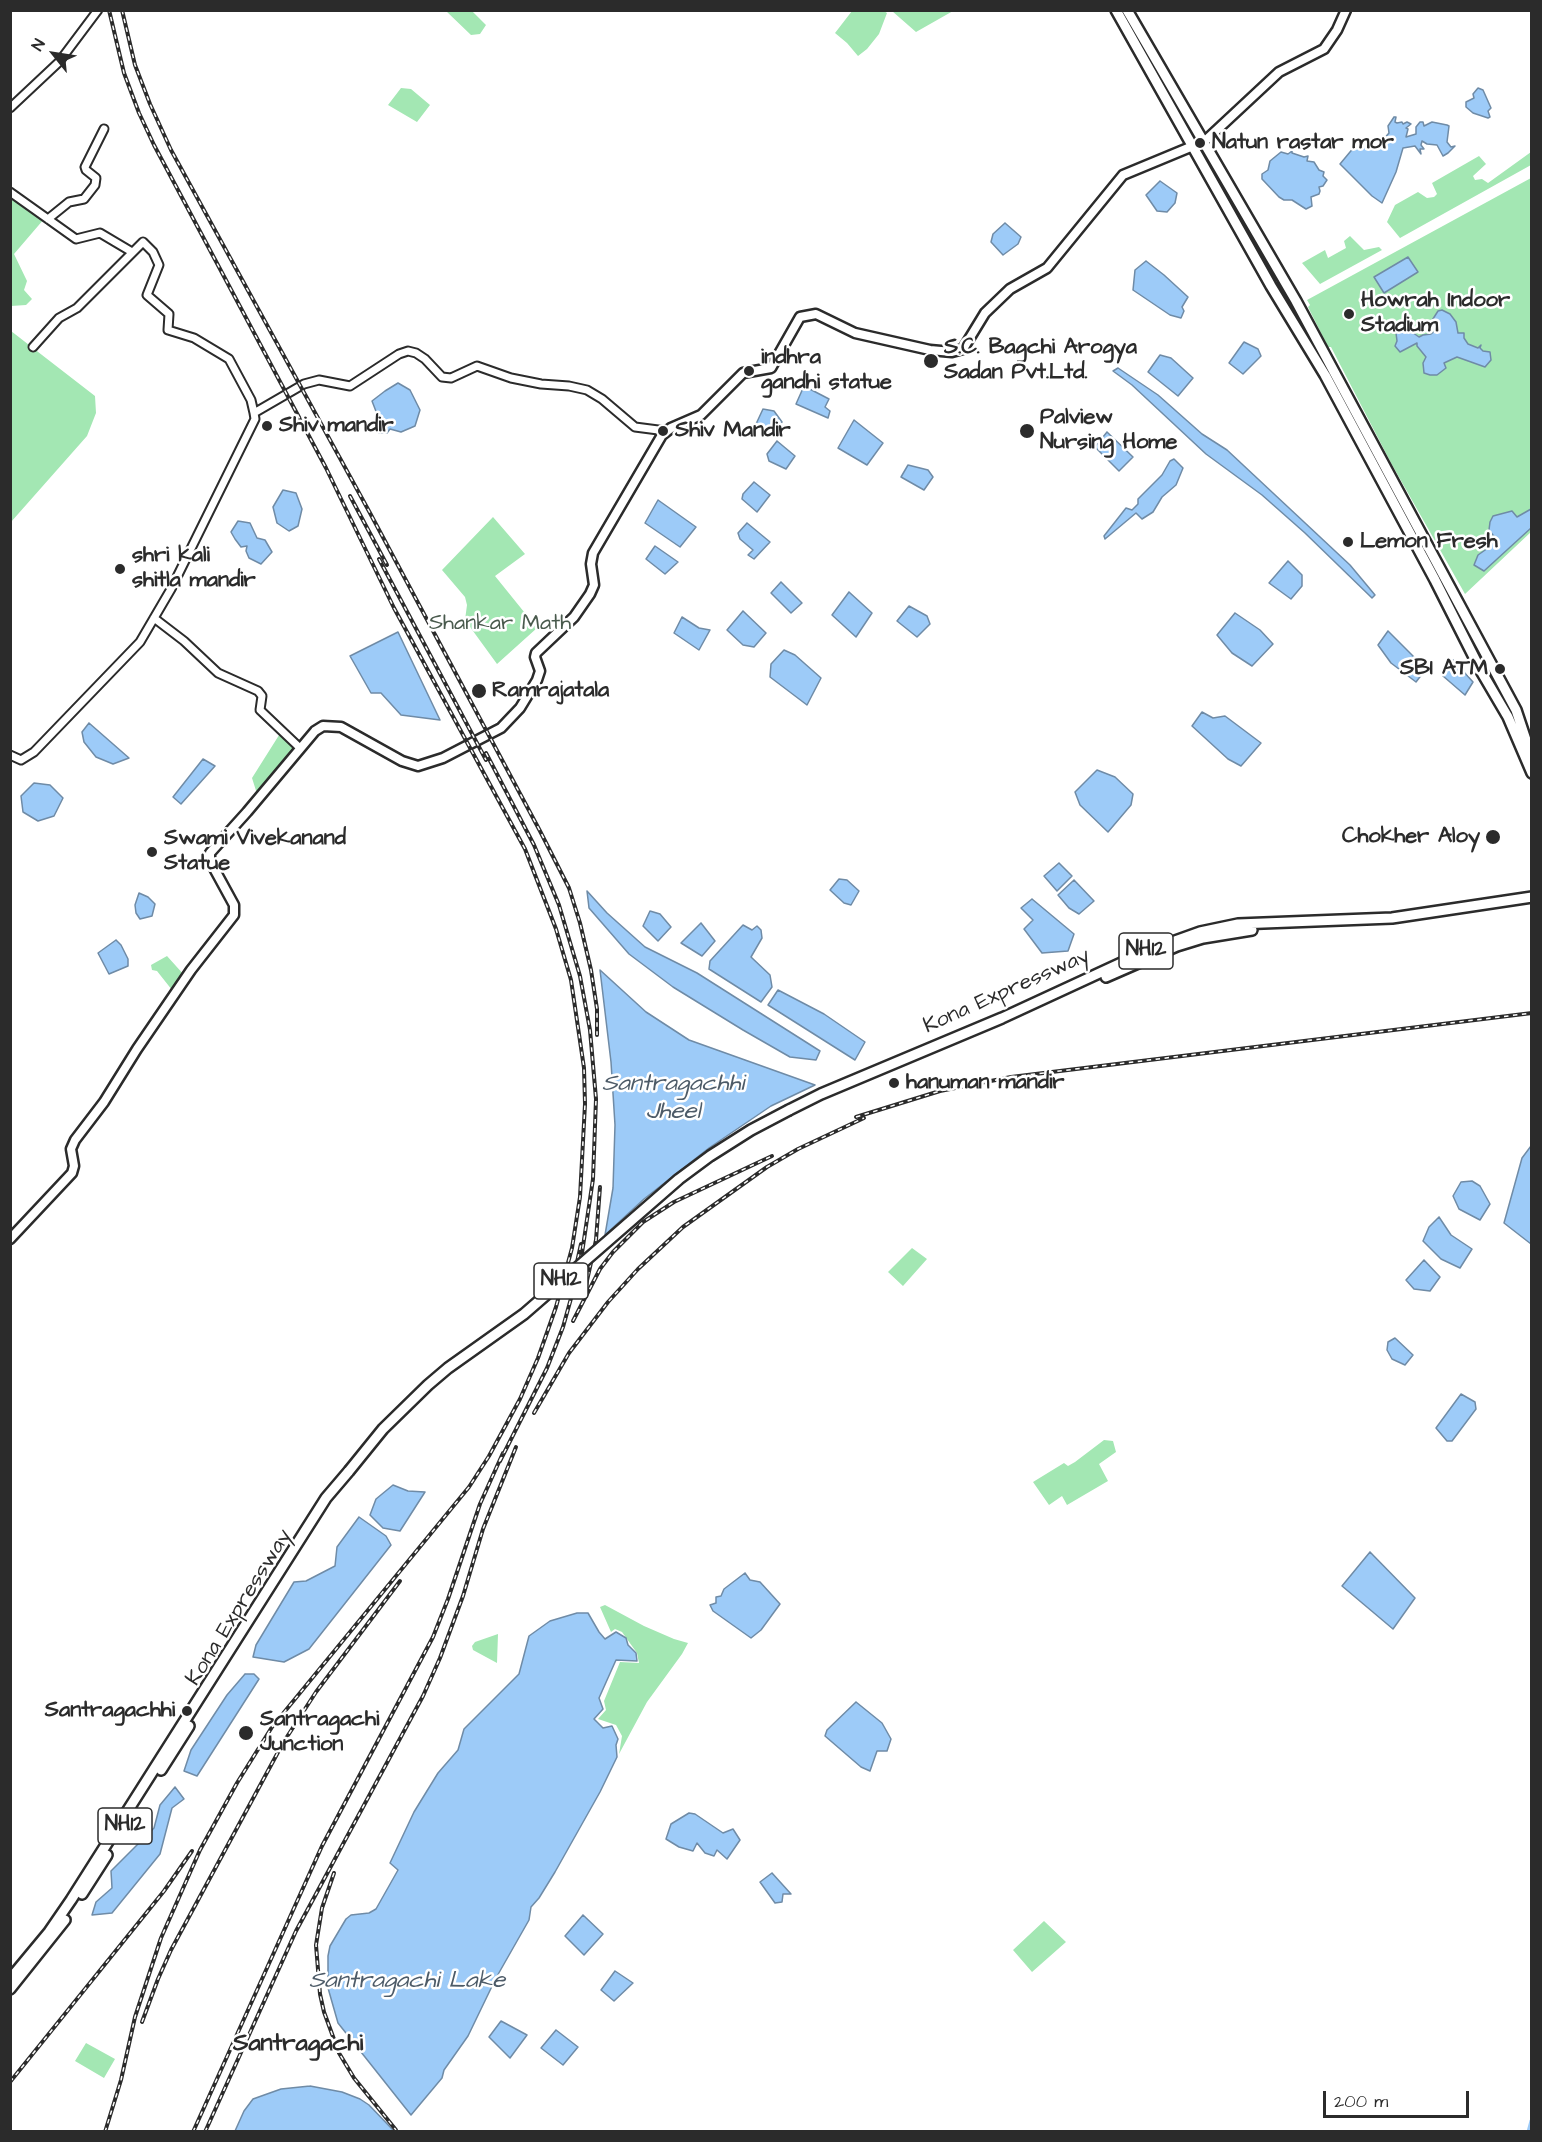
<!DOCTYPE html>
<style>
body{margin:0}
#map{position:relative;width:1542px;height:2142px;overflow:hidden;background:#fff;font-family:"Architects Daughter",sans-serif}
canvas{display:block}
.frame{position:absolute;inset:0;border:12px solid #2b2b2b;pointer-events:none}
.north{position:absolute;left:24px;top:24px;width:60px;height:60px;-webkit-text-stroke:4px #fff;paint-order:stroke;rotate:300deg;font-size:16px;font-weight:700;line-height:24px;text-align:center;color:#2b2b2b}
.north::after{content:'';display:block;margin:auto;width:21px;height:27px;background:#2b2b2b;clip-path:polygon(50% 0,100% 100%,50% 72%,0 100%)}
.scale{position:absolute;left:1323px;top:2091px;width:146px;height:27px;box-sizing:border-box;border:3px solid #2b2b2b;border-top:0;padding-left:8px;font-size:18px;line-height:21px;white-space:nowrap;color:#2b2b2b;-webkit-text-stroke:4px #fff;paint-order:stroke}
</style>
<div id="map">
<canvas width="1542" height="2142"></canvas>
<div class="frame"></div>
<div class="north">N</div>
<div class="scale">200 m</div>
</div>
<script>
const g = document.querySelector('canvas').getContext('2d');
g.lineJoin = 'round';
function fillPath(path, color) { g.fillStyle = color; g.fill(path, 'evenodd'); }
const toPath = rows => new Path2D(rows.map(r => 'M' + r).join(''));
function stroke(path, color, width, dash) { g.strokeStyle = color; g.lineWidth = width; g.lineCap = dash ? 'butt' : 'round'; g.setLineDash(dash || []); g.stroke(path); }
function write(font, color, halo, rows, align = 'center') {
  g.font = font + ' "Architects Daughter",sans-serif'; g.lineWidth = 5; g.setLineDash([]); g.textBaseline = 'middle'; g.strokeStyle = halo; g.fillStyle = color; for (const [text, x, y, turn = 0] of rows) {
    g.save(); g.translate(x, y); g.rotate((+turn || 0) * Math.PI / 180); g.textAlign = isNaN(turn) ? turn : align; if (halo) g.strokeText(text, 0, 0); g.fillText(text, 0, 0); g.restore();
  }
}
fillPath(toPath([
 [446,11,472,11,486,25,480,34,471,35],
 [852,11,884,11,887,13,879,34,867,49,858,56,847,43,835,33],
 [892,11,953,11,916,32],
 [401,88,411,89,430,105,417,122,388,105],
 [1531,152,1531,165,1400,238,1387,222,1395,205,1418,192,1427,198,1434,197,1437,194,1432,183,1479,156,1486,164,1473,176,1475,180,1482,179,1488,183],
 [1531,178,1531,532,1465,594,1391,463,1331,347,1328,347,1308,307,1310,305,1307,300],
 [10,196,44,219,14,254,27,281,24,290,32,299,26,305,11,306],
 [1350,236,1364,250,1379,247,1382,250,1320,284,1302,263,1325,250,1328,258,1346,248,1344,241],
 [11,331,95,396,96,413,87,436,11,522],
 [493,517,525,554,495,576,537,628,497,664,465,620,467,605,465,597,442,570],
 [281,732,298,748,258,797,252,778],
 [167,956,185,976,172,990,157,971,152,970,151,965],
 [912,1248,927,1259,903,1286,888,1272],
 [1104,1440,1113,1441,1116,1452,1099,1464,1108,1481,1067,1505,1062,1496,1049,1505,1033,1482,1064,1463,1068,1466,1075,1462],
 [605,1605,644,1626,674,1639,688,1643,682,1654,647,1702,619,1754,622,1736,616,1725,598,1719,606,1710,604,1701,620,1662,639,1663,637,1653,622,1632,615,1629,611,1632,600,1607],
 [498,1634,497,1663,473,1650,472,1646,475,1642],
 [1044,1921,1066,1942,1032,1972,1013,1950],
 [86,2043,115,2059,104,2078,75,2061]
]), '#a3e7b3');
const water = toPath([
 [1478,88,1483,90,1491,108,1488,111,1490,117,1488,118,1473,113,1466,107,1466,102,1474,98,1473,94,1478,88],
 [1394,117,1396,117,1395,122,1397,123,1402,122,1403,124,1407,122,1411,124,1406,128,1408,129,1406,137,1416,134,1416,127,1420,122,1423,122,1424,126,1432,122,1447,125,1449,126,1447,142,1451,147,1455,146,1448,153,1443,156,1437,145,1427,144,1422,141,1421,145,1424,149,1420,149,1421,154,1415,146,1403,148,1396,172,1382,203,1372,196,1340,164,1355,146,1364,140,1375,145,1381,145,1381,142,1389,133,1388,126,1394,117],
 [1292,151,1292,153,1304,157,1308,156,1307,161,1314,162,1319,170,1324,172,1323,176,1327,180,1323,186,1319,187,1320,191,1319,194,1311,197,1312,206,1306,209,1292,200,1284,200,1279,197,1262,179,1262,174,1268,170,1270,161,1281,152,1288,154,1292,151],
 [1160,181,1177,193,1175,203,1167,212,1157,211,1146,195,1160,181],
 [1005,223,1021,237,1018,244,1003,255,991,242,993,234,1005,223],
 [1408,257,1418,272,1384,293,1374,277,1408,257],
 [1146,261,1164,275,1188,297,1182,307,1184,311,1181,318,1170,315,1133,290,1135,270,1146,261],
 [1442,310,1450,314,1456,322,1458,333,1464,333,1464,338,1468,344,1478,348,1481,345,1480,348,1483,351,1490,352,1491,360,1485,367,1457,357,1444,363,1446,368,1437,375,1430,375,1424,373,1423,363,1426,357,1417,346,1417,343,1400,352,1395,346,1397,341,1396,333,1402,330,1409,330,1419,337,1423,335,1431,334,1436,330,1431,322,1438,311,1442,310],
 [1244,342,1258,349,1261,356,1243,374,1229,363,1244,342],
 [1160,355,1171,358,1193,378,1178,396,1148,372,1160,355],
 [1118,368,1158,395,1202,434,1227,450,1350,565,1375,595,1372,598,1305,533,1262,495,1206,454,1132,385,1113,371,1118,368],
 [398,383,410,390,420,410,415,426,401,432,390,429,387,433,379,433,376,421,377,414,372,401,385,391,398,383],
 [804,386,829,399,825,407,830,411,828,418,796,404,804,386],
 [763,409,774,411,782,422,776,434,756,424,763,409],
 [854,420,883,443,867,465,838,448,854,420],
 [1107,432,1133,457,1119,471,1095,447,1107,432],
 [777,441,795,456,786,469,769,461,767,454,777,441],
 [1174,459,1183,468,1176,485,1162,497,1153,512,1142,519,1136,513,1105,539,1104,536,1126,508,1132,510,1138,504,1138,499,1162,475,1170,461,1174,459],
 [908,465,928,470,933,477,924,490,901,477,908,465],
 [754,482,770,495,757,512,742,499,743,494,754,482],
 [283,490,296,493,302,509,298,526,289,531,277,523,273,507,283,490],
 [658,500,696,527,680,547,645,523,658,500],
 [1531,509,1531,528,1484,571,1474,565,1478,555,1488,548,1496,539,1489,530,1490,522,1493,516,1512,511,1517,517,1531,509],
 [238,521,250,523,257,538,265,540,272,552,261,564,249,558,246,551,247,546,241,547,235,539,231,532,238,521],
 [747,523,770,542,754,559,748,555,753,550,740,539,738,533,747,523],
 [655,546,678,562,665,574,646,559,655,546],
 [1288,561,1302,575,1302,586,1291,599,1269,583,1288,561],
 [781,582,802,603,791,613,771,593,781,582],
 [849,592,872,613,856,637,832,615,849,592],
 [909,606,927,616,930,624,917,637,897,621,909,606],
 [743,611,766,633,754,647,743,645,727,630,743,611],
 [1235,613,1260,630,1273,644,1252,666,1232,653,1217,635,1235,613],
 [682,617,699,628,710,630,699,650,674,633,682,617],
 [1388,631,1426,669,1416,682,1391,663,1378,645,1388,631],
 [398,632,440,720,401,715,381,693,371,693,350,656,398,632],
 [784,650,795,655,821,678,807,705,770,677,771,664,784,650],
 [1453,660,1473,682,1465,695,1443,676,1443,672,1453,660],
 [1202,712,1213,718,1225,716,1261,743,1241,766,1228,759,1192,726,1202,712],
 [89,723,129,758,113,764,96,757,84,742,82,732,89,723],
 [203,759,215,766,181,804,173,797,203,759],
 [1097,770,1115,777,1133,794,1131,805,1108,832,1080,805,1075,792,1097,770],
 [34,783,50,785,63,798,54,816,38,821,23,812,21,796,34,783],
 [1059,863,1072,876,1057,891,1044,876,1059,863],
 [839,879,847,880,859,891,851,905,844,903,830,890,839,879],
 [1074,880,1094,901,1079,914,1069,908,1058,895,1074,880],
 [587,891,607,913,645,947,697,973,820,1051,816,1060,790,1057,743,1030,673,987,629,954,589,908,587,891],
 [139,893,148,897,155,904,152,916,140,919,136,913,135,905,139,893],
 [1032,899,1074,934,1068,951,1042,953,1024,929,1033,920,1021,908,1032,899],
 [650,911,660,914,671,927,658,941,643,926,650,911],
 [701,923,715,941,702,956,681,943,701,923],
 [743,925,752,930,757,926,761,930,762,938,751,957,770,975,772,987,761,1002,709,969,710,961,743,925],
 [116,940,121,945,128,959,128,966,109,974,98,953,116,940],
 [600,970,646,1012,689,1040,815,1085,771,1106,709,1148,644,1199,605,1235,613,1188,615,1125,611,1062,600,970],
 [778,990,824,1014,865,1042,855,1060,768,1005,778,990],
 [1531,1146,1531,1244,1504,1223,1522,1158,1531,1146],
 [1472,1181,1480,1186,1490,1204,1480,1220,1459,1209,1453,1196,1461,1182,1472,1181],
 [1439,1217,1451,1235,1472,1249,1460,1268,1441,1259,1423,1241,1429,1227,1439,1217],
 [1424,1260,1440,1277,1430,1291,1414,1289,1406,1280,1424,1260],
 [1395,1338,1413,1355,1405,1365,1392,1359,1387,1350,1388,1342,1395,1338],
 [1461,1394,1475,1402,1476,1409,1452,1441,1447,1441,1436,1428,1461,1394],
 [393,1485,408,1491,425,1492,400,1531,383,1528,370,1515,376,1499,393,1485],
 [359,1517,386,1536,391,1545,309,1649,284,1662,253,1657,256,1645,294,1582,306,1581,335,1566,337,1547,359,1517],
 [1370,1552,1415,1598,1393,1629,1342,1586,1370,1552],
 [745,1573,750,1580,760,1582,780,1604,761,1630,751,1638,713,1611,710,1605,716,1603,716,1597,721,1596,724,1589,745,1573],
 [577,1613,588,1613,599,1632,605,1639,616,1632,626,1638,628,1645,636,1653,637,1661,616,1660,599,1698,603,1709,594,1719,603,1728,612,1726,618,1739,616,1745,617,1757,600,1792,555,1872,539,1898,531,1907,529,1920,496,1978,468,2036,444,2070,442,2078,411,2115,338,2023,328,1988,328,1956,330,1946,346,1919,351,1915,369,1913,376,1909,398,1870,390,1863,414,1812,438,1773,458,1750,464,1729,519,1674,529,1636,550,1621,577,1613],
 [245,1674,254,1674,259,1679,197,1776,184,1771,191,1750,227,1695,245,1674],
 [856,1702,882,1723,891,1739,887,1751,877,1751,870,1771,861,1767,825,1736,827,1730,856,1702],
 [175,1787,184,1799,172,1808,160,1854,112,1913,92,1915,96,1902,112,1888,111,1871,154,1828,160,1805,175,1787],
 [689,1813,695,1814,723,1833,733,1829,740,1840,727,1859,717,1850,714,1856,705,1853,697,1843,693,1851,679,1847,666,1839,671,1824,689,1813],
 [772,1873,791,1894,783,1894,782,1902,775,1903,760,1882,772,1873],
 [583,1915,603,1934,584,1955,565,1936,583,1915],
 [615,1971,633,1983,614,2001,601,1990,615,1971],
 [501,2021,527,2035,510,2058,489,2037,501,2021],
 [556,2030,578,2047,563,2065,541,2048,556,2030],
 [310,2086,342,2092,360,2099,369,2105,394,2131,235,2131,244,2111,253,2099,281,2089,310,2086]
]);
fillPath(water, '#9dcbf8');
stroke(water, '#6f8ba6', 1.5);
stroke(toPath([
 [1529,2132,1532,2121]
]), '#9dcbf8', 5);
const tertiary = toPath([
 [10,108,59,62,98,10],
 [10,192,76,239,100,233,132,252],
 [48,219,69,202,84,199,95,185,96,178,86,170,85,167,104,129],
 [33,347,59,318,77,308,143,242,153,252,159,265,147,295,169,314,168,330,194,338,229,359,251,400,254,413],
 [154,618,184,641,218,673,258,691,262,696,260,710,300,748],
 [10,755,21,760,34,752,140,642,171,589,255,419,254,413,304,384,319,380,350,386,399,354,408,351,416,353,425,359,442,377,451,378,477,366,511,378,541,384,569,386,587,390,602,399,635,427,666,431]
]);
const secondary = toPath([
 [10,1239,72,1173,74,1166,71,1149,75,1140,104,1102,137,1049,191,970,234,915,234,905,210,861,210,853,247,812,315,731,323,726,341,727,402,761,418,766,443,758,501,728,520,708,537,680,540,671,535,657,536,653,574,617,590,594,594,585,591,564,593,553,662,435,671,428,701,415,743,373,771,368,800,317,816,314,855,333,930,350,952,352,963,349,985,313,1010,289,1047,268,1123,175,1205,141,1279,72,1324,49,1337,30,1346,10]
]);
const primary = toPath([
 [1116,10,1271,286,1325,375,1435,580,1481,671,1508,717,1532,773],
 [1127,10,1296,301,1516,710,1532,758]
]);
const trunk = toPath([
 [1106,977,1177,946,1203,938,1252,930],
 [789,1110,821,1094,1002,1018,1147,951,1200,932,1238,924,1392,918,1532,897],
 [161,1770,189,1726],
 [82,1894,107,1855],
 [10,1979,49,1932,71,1900,326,1498,349,1471],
 [10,1989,65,1920]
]);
stroke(tertiary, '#2b2b2b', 11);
stroke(secondary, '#2b2b2b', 13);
stroke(primary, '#2b2b2b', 14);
stroke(trunk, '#2b2b2b', 14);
stroke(tertiary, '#fff', 7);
stroke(secondary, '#fff', 8);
stroke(primary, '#fff', 9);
stroke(trunk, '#fff', 9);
const rail = toPath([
 [122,10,135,65,150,104,171,150,370,513,540,831,569,888,580,923,591,970,597,1009,597,1035],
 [350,496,387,565],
 [379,559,486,760],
 [486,753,534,845,559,905,580,976,590,1030,596,1099,593,1179,582,1253],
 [856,1117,940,1091,1011,1077,1532,1013],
 [572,1285,581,1244],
 [586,1285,596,1240,600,1187],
 [573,1321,600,1269,613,1252,643,1222,674,1202,772,1156],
 [534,1413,569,1353,608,1302,638,1269,683,1227,767,1167,798,1149,864,1118],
 [500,1461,547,1368,563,1327,577,1277],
 [334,1873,322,1908,316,1945,320,1994,324,2012,339,2053,354,2078,396,2130],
 [142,2022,158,1979,171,1950,283,1743,316,1692,400,1581],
 [10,2082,164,1891,192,1851],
 [105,2132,121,2080,135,2017,161,1938,200,1850,237,1783,272,1727,469,1487,489,1456,520,1399,538,1358,556,1307,572,1248,580,1197,585,1104,584,1068,571,980,556,929,525,849,394,608,326,468,154,145,139,113,124,73,109,10],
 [193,2132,322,1846,433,1637,448,1599,480,1504,503,1453],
 [205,2132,296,1931,423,1696,440,1658,463,1596,483,1529,516,1447]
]);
stroke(rail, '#2b2b2b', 4);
stroke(rail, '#fff', 1.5, [4.5]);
const trunkBridge = toPath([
 [349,1471,383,1429,428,1385,448,1368,524,1314,679,1179,710,1156,751,1130,789,1110]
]);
stroke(trunkBridge, '#2b2b2b', 14, []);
stroke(trunkBridge, '#fff', 9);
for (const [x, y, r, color] of [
 [1200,143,6,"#2b2b2b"],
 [1349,314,6,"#2b2b2b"],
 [931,361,8,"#2b2b2b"],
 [749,371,6,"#2b2b2b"],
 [267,426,6,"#2b2b2b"],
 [663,431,6,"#2b2b2b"],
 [1027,431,8,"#2b2b2b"],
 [1348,542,6,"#2b2b2b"],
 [120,569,6,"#2b2b2b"],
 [1500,669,6,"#2b2b2b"],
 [479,691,8,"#2b2b2b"],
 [1493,837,8,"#2b2b2b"],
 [152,852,6,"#2b2b2b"],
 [894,1083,6,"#2b2b2b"],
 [187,1711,6,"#2b2b2b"],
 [246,1733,8,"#2b2b2b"]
]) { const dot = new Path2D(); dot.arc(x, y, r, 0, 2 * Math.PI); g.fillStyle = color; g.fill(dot); stroke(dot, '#fff', 2); }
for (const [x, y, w] of [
 [1146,951,54],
 [561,1281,54],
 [125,1826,54]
]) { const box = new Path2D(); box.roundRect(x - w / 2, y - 18, w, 36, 4.5); g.fillStyle = '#fff'; g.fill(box); stroke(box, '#2b2b2b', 1.5); }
write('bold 21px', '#2b2b2b', null, [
 ["NH12",1146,951],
 ["NH12",561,1281],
 ["NH12",125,1826]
]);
write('bold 22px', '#2b2b2b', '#fff', [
 ["Natun rastar mor",1212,143],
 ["Howrah Indoor",1361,301],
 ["Stadium",1361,326],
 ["S.C. Bagchi Arogya",944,348],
 ["Sadan Pvt.Ltd.",944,373],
 ["indhra",761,358],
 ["gandhi statue",761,383],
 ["Palview",1040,418],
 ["Nursing Home",1040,443],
 ["Shiv mandir",279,426],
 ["Shiv Mandir",675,431],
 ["Lemon Fresh",1360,542],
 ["shri kali",132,556],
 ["shitla mandir",132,581],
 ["SBI ATM",1488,669,"right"],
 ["Ramrajatala",492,691],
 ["Chokher Aloy",1480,837,"right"],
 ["Swami Vivekanand",164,839],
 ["Statue",164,864],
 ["hanuman mandir",906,1083],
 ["Santragachhi",175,1711,"right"],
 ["Santragachi",260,1720],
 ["Junction",260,1745]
], 'left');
write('22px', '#495a4d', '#fff', [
 ["Shankar Math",500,624]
]);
write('22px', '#2b2b2b', '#fff', [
 ["Kona Expressway",1007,992,-24],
 ["Kona Expressway",240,1608,-58]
]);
write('italic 24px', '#4d5b68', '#fff', [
 ["Santragachhi",673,1085],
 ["Jheel",673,1113],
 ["Santragachi Lake",407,1982]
]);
write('bold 24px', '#2b2b2b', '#fff', [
 ["Santragachi",298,2045]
]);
</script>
